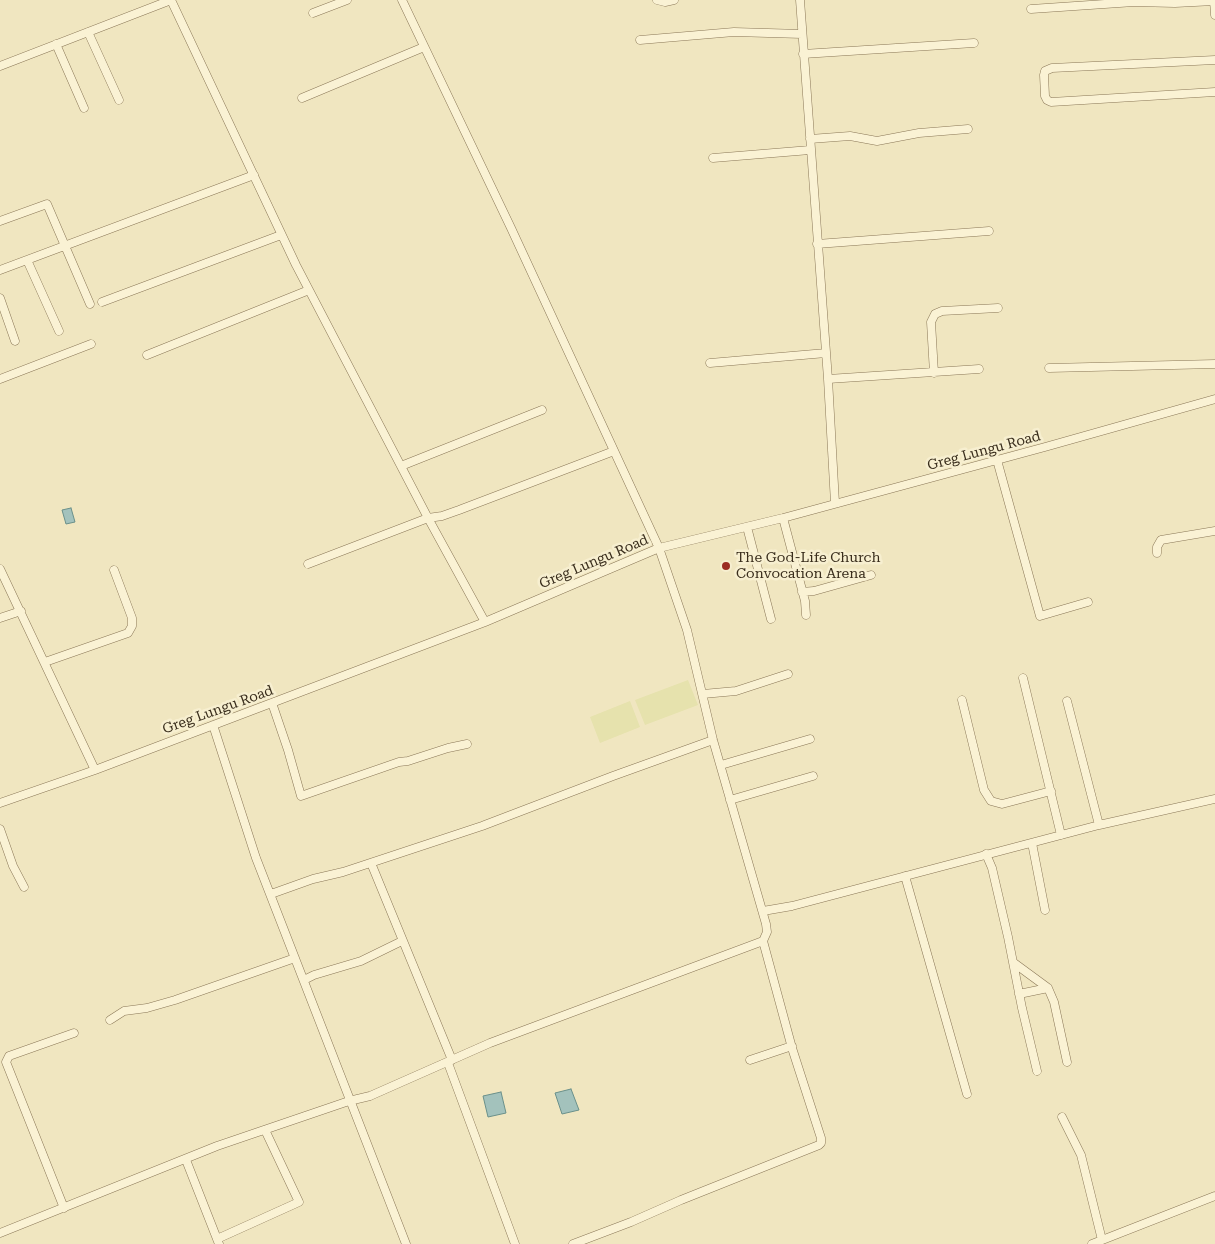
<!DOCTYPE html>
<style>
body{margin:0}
canvas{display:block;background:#f0e6c0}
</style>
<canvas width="1215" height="1244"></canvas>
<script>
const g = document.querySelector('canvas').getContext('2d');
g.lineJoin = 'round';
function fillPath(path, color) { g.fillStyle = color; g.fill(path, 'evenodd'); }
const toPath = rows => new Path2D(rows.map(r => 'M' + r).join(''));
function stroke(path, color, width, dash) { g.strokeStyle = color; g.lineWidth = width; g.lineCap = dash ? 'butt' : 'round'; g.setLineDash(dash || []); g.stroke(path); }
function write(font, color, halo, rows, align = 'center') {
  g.font = font + ' "Roboto Serif",serif'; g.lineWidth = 5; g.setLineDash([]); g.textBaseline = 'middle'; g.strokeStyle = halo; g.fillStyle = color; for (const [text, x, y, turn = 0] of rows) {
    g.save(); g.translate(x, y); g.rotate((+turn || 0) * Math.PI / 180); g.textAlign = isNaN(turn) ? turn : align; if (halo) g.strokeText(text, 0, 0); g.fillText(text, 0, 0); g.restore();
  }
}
fillPath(toPath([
 [688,680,698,705,645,725,635,700],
 [630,701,640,727,600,743,590,717]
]), '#e6e2ad');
const water = toPath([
 [71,508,75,522,66,524,62,510,71,508],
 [571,1089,579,1110,562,1114,555,1093,571,1089],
 [501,1092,506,1113,488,1117,483,1096,501,1092]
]);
fillPath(water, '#a3c2bc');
stroke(water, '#6a908a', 1);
const minor = toPath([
 [171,0,296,265,428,518,485,622],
 [402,0,511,228,659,548,687,630,713,740,766,924,767,932,763,941,792,1048,821,1138,821,1143,819,1145,681,1200,631,1222,573,1244],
 [657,0,665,2,674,0],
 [800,0,828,379,835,503],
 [1214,0,1215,15],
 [1031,9,1134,2,1175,3,1214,1],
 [313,13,347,0],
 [88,32,119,100],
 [640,40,734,32,802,34],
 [56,44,84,108],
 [803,54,974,43],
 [1215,60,1052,68,1045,71,1044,75,1045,96,1047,100,1051,102,1215,92],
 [0,66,171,0],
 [302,98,424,47],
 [810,139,850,136,877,141,919,133,968,129],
 [713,158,810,150],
 [0,221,47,204,90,304],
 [817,244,989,231],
 [27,260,59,331],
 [0,270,254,175],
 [0,298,15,341],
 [102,302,281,235],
 [147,355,309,290],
 [710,363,826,353],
 [1049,368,1215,364],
 [934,373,931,322,935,314,942,311,998,308],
 [0,379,91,344],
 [828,379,979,369],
 [997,460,1040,616,1088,602],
 [401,466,542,410],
 [783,518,805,601,806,615],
 [747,527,771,619],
 [1157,553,1157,547,1161,540,1215,531],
 [308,564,428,518,442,516,459,510,614,451],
 [0,569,95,770],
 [802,592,814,591,871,575],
 [0,618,21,611],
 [45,662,128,633,132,626,132,618,114,570],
 [1023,678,1061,835],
 [703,694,736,691,788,674],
 [962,700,984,790,991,801,1002,804,1051,791],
 [1067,701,1099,825],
 [272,703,288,750,301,796,399,762,408,761,448,748,467,744],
 [213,725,256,858,406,1244],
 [721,765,810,739],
 [730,800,813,776],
 [0,803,95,770,485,622,659,548,783,518,1045,447,1215,399],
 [0,829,13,866,24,887],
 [1032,843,1045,910],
 [986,854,992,868,1008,937,1022,1008,1037,1071],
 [371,863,452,1060],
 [905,876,967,1094],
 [271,894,313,879,343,872,482,826,613,776,713,740],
 [763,911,792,906,1099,825,1215,799],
 [1014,963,1048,988,1054,1002,1067,1062],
 [304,980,314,975,361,961,402,941],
 [1019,994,1048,988],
 [110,1020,124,1011,147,1008,175,1000,295,958],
 [750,1060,792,1046],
 [448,1063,515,1244],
 [1062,1117,1081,1155,1102,1240],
 [186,1160,219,1244],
 [64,1208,6,1062,9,1056,74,1033],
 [0,1233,217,1146,349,1101,370,1096,490,1043,763,941],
 [217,1239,299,1202,265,1130],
 [1092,1244,1215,1196]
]);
stroke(minor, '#8a7757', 9);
stroke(minor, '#faf2d4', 8);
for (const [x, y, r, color] of [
 [726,566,5,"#9c2d24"]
]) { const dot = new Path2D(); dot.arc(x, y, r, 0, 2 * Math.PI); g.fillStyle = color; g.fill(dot); stroke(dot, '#f7efd0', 2); }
write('14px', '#392d1c', '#f7efd0', [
 ["Greg Lungu Road",984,451,-15],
 ["Greg Lungu Road",594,562,-23],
 ["Greg Lungu Road",218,710,-20]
]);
write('14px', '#392d1c', '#f7efd0', [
 ["The God-Life Church",736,558],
 ["Convocation Arena",736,574]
], 'left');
</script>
